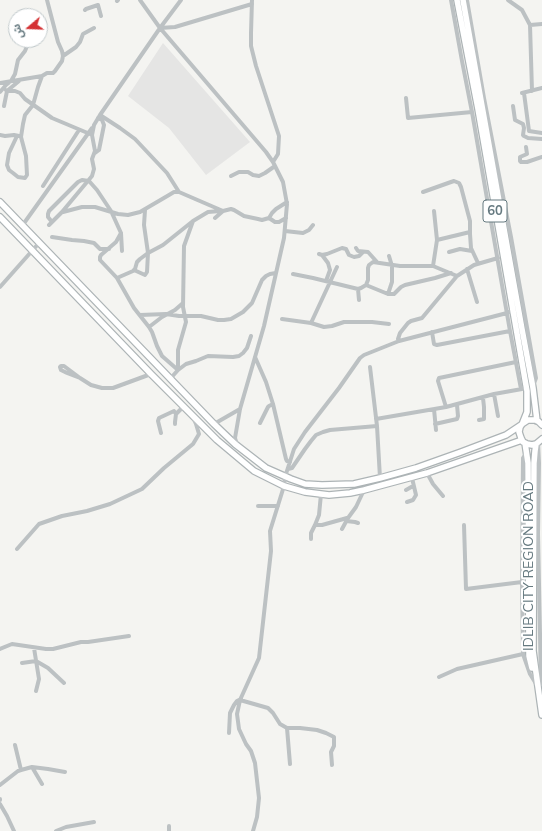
<!DOCTYPE html>
<meta charset="utf-8">
<style>
body{margin:0}
#map{position:relative;width:542px;height:831px;overflow:hidden;background:#f4f4f1;font-family:Mulish,"Noto Sans Arabic",sans-serif}
canvas{display:block}
.north{position:absolute;left:8px;top:8px;width:40px;height:40px;box-sizing:border-box;background:#fff;border:1px solid #c2cacc;border-radius:50%;rotate:251deg;font-size:11px;font-weight:700;line-height:16px;text-align:center;color:#667a80}
.north::after{content:'';display:block;margin:auto;width:14px;height:18px;background:#d43133;clip-path:polygon(50% 0,100% 100%,50% 72%,0 100%)}
</style>
<div id="map">
<canvas width="542" height="831"></canvas>
<div class="north">ش</div>
</div>
<script>
const g = document.querySelector('canvas').getContext('2d');
g.lineJoin = 'round';
function fillPath(path, color) { g.fillStyle = color; g.fill(path, 'evenodd'); }
const toPath = rows => new Path2D(rows.map(r => 'M' + r).join(''));
function stroke(path, color, width, dash) { g.strokeStyle = color; g.lineWidth = width; g.lineCap = dash ? 'butt' : 'round'; g.setLineDash(dash || []); g.stroke(path); }
function write(font, color, halo, rows, align = 'center') {
  g.font = font + ' Mulish,sans-serif'; g.lineWidth = 4; g.setLineDash([]); g.textBaseline = 'middle'; g.strokeStyle = halo; g.fillStyle = color; for (const [text, x, y, turn = 0] of rows) {
    g.save(); g.translate(x, y); g.rotate((+turn || 0) * Math.PI / 180); g.textAlign = isNaN(turn) ? turn : align; if (halo) g.strokeText(text, 0, 0); g.fillText(text, 0, 0); g.restore();
  }
}
fillPath(toPath([
 [163,43,250,142,206,175,169,128,128,96]
]), '#e5e5e4');
const major = toPath([
 [457,0,478,109,527,391,527,412,523,422],
 [463,0,522,329,533,388,537,421],
 [0,202,214,424,235,444,266,468,291,479,305,484,322,485,354,484,380,478,416,468,461,452,506,435,521,425],
 [0,217,151,374,217,440,254,471,284,486,305,492,329,495,350,493,364,490,427,473,522,440],
 [542,425,538,421,535,420,528,420,522,424,520,427,519,432,521,438,523,442,527,444,532,445,536,444,542,439],
 [525,443,528,463,529,656,532,668],
 [536,444,535,451,534,463,533,651,542,715]
]);
stroke(major, '#adb4b6', 8);
stroke(toPath([
 [140,0,160,28,266,152,273,162,283,182,287,204,284,238,264,326,240,409,235,438,237,445],
 [252,0,251,33,251,46,256,66,279,136,278,154,273,162],
 [451,0,462,61,472,112,510,331,521,389],
 [467,0,484,98,511,237,536,378,533,386],
 [508,0,522,10,530,25,532,91],
 [117,1,118,0],
 [85,10,86,9,98,5,101,16],
 [530,25,542,24],
 [160,28,175,27,252,4],
 [63,56,76,47,80,42,83,34,94,28],
 [0,83,42,76,47,73,53,73,55,71,62,61,63,56,62,51,58,42,47,0],
 [6,90,7,91,19,81],
 [0,92,6,85,11,81,15,74,18,60,25,51,27,46],
 [522,93,542,88],
 [524,93,529,131,542,133],
 [406,98,408,118,472,112],
 [4,106,7,91,15,91,20,93,25,99,52,118,90,134],
 [513,106,515,120,523,124,524,128,523,135,524,136,528,138,542,139],
 [100,115,120,128,135,139,167,173,179,192],
 [0,135,5,136,14,135,19,136],
 [17,136,9,153,7,165,9,170,13,173,18,177,25,178,27,175,26,156,21,137,23,124,25,115,33,105,38,87,42,76],
 [526,147,527,154,520,157,520,161,521,162,527,162,542,157],
 [95,153,99,150,104,125,102,120,98,118,98,119],
 [231,176,239,172,248,172,253,175,259,176,265,173,275,166],
 [43,186,79,130],
 [423,192,451,182,454,181,459,183,461,187,470,221,470,234,471,248,478,263],
 [63,212,82,207,95,207,118,214,128,215,140,212,169,195,174,192,179,192,223,211],
 [215,218,223,211,231,209,234,210,244,216,258,219,262,220,269,218,275,222,279,222,286,218],
 [269,218,272,213,276,209,287,202],
 [52,222,48,217,48,214,49,211,78,182,82,180,89,181,97,190,111,211,121,233,122,251],
 [49,225,62,212,92,176,94,169,92,159,95,151,92,135,94,125,100,115,160,28,181,0],
 [22,226,92,128],
 [285,231,303,233,309,230,313,225],
 [121,233,116,242,101,255,100,257,100,260,117,278,134,308,149,327,152,332,157,346,162,356,178,370],
 [52,237,72,240,84,241,94,243,100,249,109,249],
 [437,240,470,232],
 [356,248,358,251,368,252,377,262],
 [449,252,460,249,472,251],
 [319,254,322,255,327,254,342,248,346,249,349,255,354,257,359,256,363,252],
 [322,255,328,263,330,270,326,281],
 [433,266,437,240,434,211],
 [467,269,477,302],
 [134,270,145,275,147,272,148,253,144,225,145,210],
 [293,274,313,278,358,289,361,288,366,285,368,280,368,268,369,265,373,262,400,266,433,266,457,276],
 [117,278,133,271,135,269,137,262,140,259,148,253,163,245,193,221,208,212,220,211],
 [366,285,388,294,394,294,401,287,405,285,435,278,451,273],
 [0,287,39,243],
 [358,289,359,300],
 [388,294,392,282,392,266,389,256],
 [140,315,166,314,179,316,201,316,218,320,224,320,231,319,243,312,252,303,262,280,266,276,270,274,276,273],
 [282,319,311,323,324,327,332,326,344,322,372,322,389,324],
 [311,323,337,267],
 [149,327,162,317,175,310,183,303],
 [432,332,434,344,437,345,510,331],
 [399,341,398,339,400,333,408,323,411,321,422,318,457,276,474,265,498,258],
 [255,357,266,382,273,404,286,459,287,461,290,462],
 [61,366,64,366,80,378,67,373,61,370,60,367,61,366],
 [370,367,377,426,380,478],
 [178,370,178,350,186,322,183,307,184,246,193,221],
 [80,378,91,385,102,388,113,388,151,374],
 [170,379,178,370,186,364,196,361,208,356,233,357,239,356,243,353,247,348,251,336],
 [494,394,498,416],
 [446,407,438,381,439,378,516,362],
 [434,409,436,430],
 [376,419,446,407,494,394,522,389],
 [479,420,484,419,484,407,483,398],
 [260,423,268,407,269,406,273,404],
 [175,424,175,422,176,414,184,406],
 [214,424,240,409],
 [435,424,457,419,458,416,457,405],
 [161,433,158,421,159,418,174,411,176,414],
 [527,452,523,458,522,582,523,654,530,674,538,687,541,684,538,534,539,463,538,442],
 [288,469,292,468,305,449,311,441,316,435,323,432,330,430,377,426],
 [427,473,433,484,443,496],
 [406,490,413,486],
 [407,502,413,500,416,495,412,478],
 [258,506,278,506],
 [346,521,355,522,358,523],
 [315,525,322,525,347,518],
 [464,525,466,589,522,582],
 [342,529,348,518,356,507,364,490],
 [311,539,311,533,315,525,319,515,321,494],
 [17,549,39,524,62,516,87,511,110,504,142,489,164,468,193,444,199,434,196,424,193,417],
 [34,648,39,679,36,691],
 [0,649,12,644,46,649,53,649,81,642,88,642,129,636],
 [22,663,36,661,48,668,64,683],
 [439,677,457,669,523,654],
 [240,700,268,708,273,713,280,724,287,728,300,728,317,730,326,733,334,737,334,746,331,752,332,765],
 [287,728,290,764],
 [229,733,230,713,234,705,237,701,241,699],
 [15,745,21,770],
 [32,767,42,784],
 [0,785,18,771,21,770,32,767,48,769,65,772],
 [0,799,0,800],
 [0,804,7,816,14,831],
 [169,826,169,831],
 [56,831,66,827,94,822],
 [253,831,257,817,259,798,255,763,251,751,246,744,239,729,237,714,240,700,259,658,271,551,270,531,284,486,285,477,294,449,305,432,339,388,360,358,364,355,399,341,507,313,513,310]
]), '#bcc1c3', 4);
stroke(major, '#fff', 5.5);
for (const [x, y, w] of [
 [495,211,24]
]) { const box = new Path2D(); box.roundRect(x - w / 2, y - 11, w, 22, 3); g.fillStyle = '#fff'; g.fill(box); stroke(box, '#667a80', 1); }
write('bold 13px', '#667a80', null, [
 ["60",495,211]
]);
write('14px', '#667a80', '#fff', [
 ["IDLIB CITY REGION ROAD",529,566,-90]
]);
</script>
